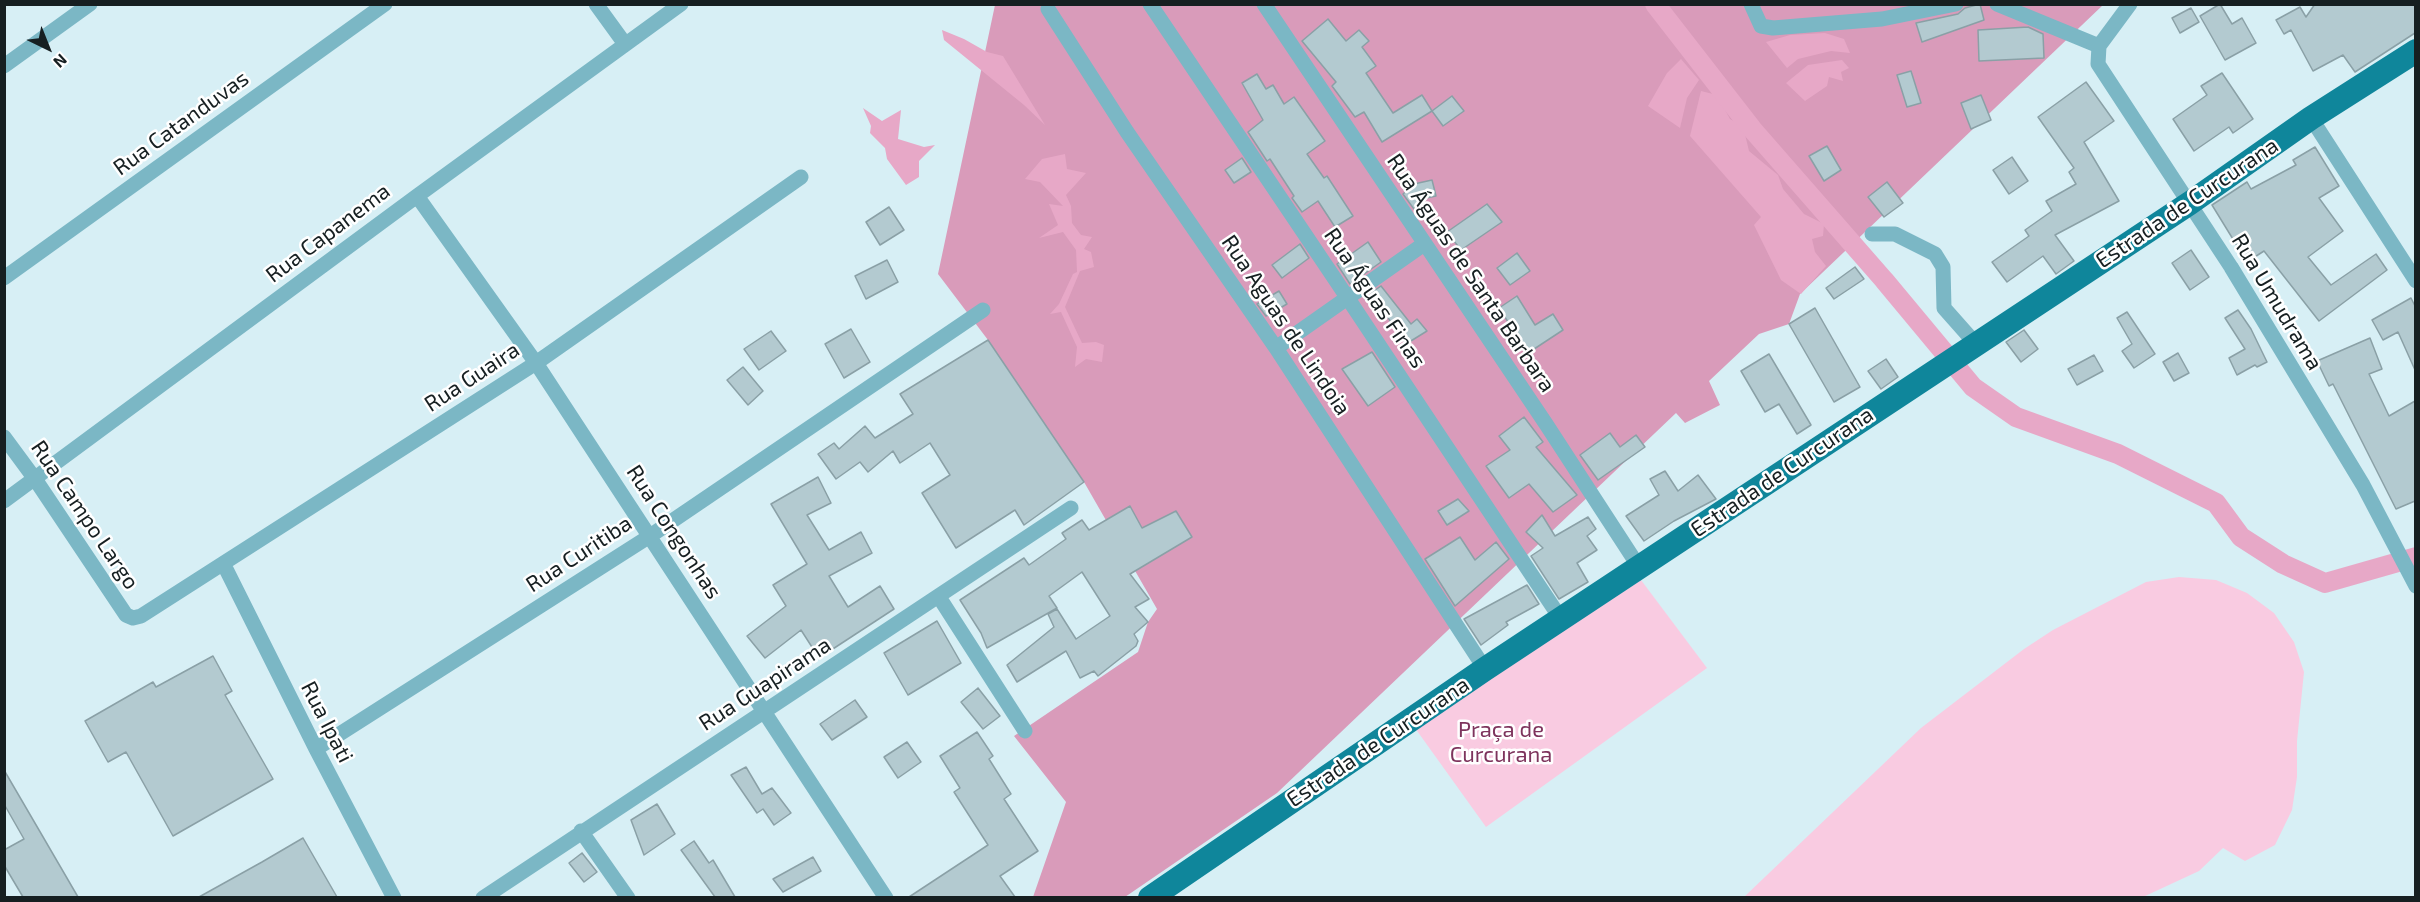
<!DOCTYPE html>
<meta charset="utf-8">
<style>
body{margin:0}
#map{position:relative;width:2420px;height:902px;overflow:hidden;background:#d7eff5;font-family:"Exo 2",sans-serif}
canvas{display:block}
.frame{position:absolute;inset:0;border:6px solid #161f21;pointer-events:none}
.north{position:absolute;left:18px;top:18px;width:60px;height:60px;-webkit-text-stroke:4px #fff;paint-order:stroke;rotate:137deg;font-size:16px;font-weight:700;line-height:24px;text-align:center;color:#161f21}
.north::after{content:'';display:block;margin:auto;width:21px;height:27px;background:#161f21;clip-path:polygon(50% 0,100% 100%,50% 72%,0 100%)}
</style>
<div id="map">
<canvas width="2420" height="902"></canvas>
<div class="frame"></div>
<div class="north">N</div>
</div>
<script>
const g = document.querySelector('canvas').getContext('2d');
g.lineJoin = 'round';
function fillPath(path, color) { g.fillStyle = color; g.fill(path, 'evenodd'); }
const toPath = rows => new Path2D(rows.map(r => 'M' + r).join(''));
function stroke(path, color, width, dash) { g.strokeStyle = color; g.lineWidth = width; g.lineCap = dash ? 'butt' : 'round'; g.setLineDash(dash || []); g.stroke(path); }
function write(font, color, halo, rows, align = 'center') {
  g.font = font + ' "Exo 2",sans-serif'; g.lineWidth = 5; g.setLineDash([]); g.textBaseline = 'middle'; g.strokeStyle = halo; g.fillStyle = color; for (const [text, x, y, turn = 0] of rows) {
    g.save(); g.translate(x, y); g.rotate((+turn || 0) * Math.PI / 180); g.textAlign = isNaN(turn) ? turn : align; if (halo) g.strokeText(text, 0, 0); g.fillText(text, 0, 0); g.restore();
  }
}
fillPath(toPath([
 [2179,577,2216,580,2247,593,2274,613,2294,642,2304,672,2297,741,2297,777,2292,810,2275,845,2245,861,2223,848,2199,871,2143,897,1744,897,1921,728,2024,649,2053,630,2146,582],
 [1641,580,1707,668,1486,827,1415,728]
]), '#f9cbe1');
fillPath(toPath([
 [995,5,2103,5,1800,294,1789,324,1759,334,1709,381,1720,405,1685,423,1676,413,1277,793,1125,897,1033,897,1066,802,1014,736,1138,652,1148,622,1157,609,1084,482,988,340,938,274]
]), '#d99bba');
fillPath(toPath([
 [942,30,964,39,987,52,1003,56,1045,125,1024,105,944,40],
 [1825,33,1844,39,1850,53,1831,51,1798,59,1787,68,1766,42,1790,35],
 [1681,59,1699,80,1687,98,1680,128,1648,106,1667,73],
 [1842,60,1849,68,1841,72,1843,81,1829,77,1827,86,1805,101,1786,83,1808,65],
 [1701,91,1717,95,1730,119,1743,126,1749,151,1778,175,1783,189,1804,214,1824,224,1823,236,1812,239,1815,252,1826,266,1801,294,1781,280,1754,225,1761,217,1690,136],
 [863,108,882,121,901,110,898,139,924,147,935,145,919,161,919,177,906,185,887,159,885,148,870,133,871,126],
 [1065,154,1067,169,1086,173,1066,195,1071,206,1072,223,1081,235,1092,237,1084,249,1091,252,1094,267,1080,271,1065,307,1082,343,1096,342,1104,345,1102,362,1086,359,1075,367,1077,347,1061,312,1050,314,1059,304,1073,274,1077,272,1076,250,1063,232,1039,238,1058,225,1049,204,1063,206,1040,182,1025,179,1042,159]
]), '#e7a8c7');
stroke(toPath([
 [1655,4,1752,129,1884,280,1973,387,2016,417,2118,454,2216,503,2241,537,2283,564,2325,583,2416,557]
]), '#e7a8c7', 20);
const building = toPath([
 [1980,4,1984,20,1922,42,1916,23,1958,14,1965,8,1980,4],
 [2220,4,2232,24,2242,18,2256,43,2225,60,2200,16,2220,4],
 [2315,4,2415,4,2415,33,2355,72,2343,55,2313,71,2291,30,2284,34,2276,20,2300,7,2306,17,2315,4],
 [2191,8,2199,22,2180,33,2172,18,2191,8],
 [1328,19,1346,41,1359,30,1369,41,1362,47,1376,66,1366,73,1393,113,1422,95,1432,111,1382,142,1364,112,1355,117,1332,86,1336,82,1302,41,1328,19],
 [2028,27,2043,34,2044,58,1979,61,1978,30,2028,27],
 [1911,71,1921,103,1907,107,1897,75,1911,71],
 [2222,73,2253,119,2233,133,2229,127,2194,151,2173,119,2207,95,2201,86,2222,73],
 [1257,74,1266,89,1273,85,1284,104,1294,97,1325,141,1307,154,1324,178,1327,176,1353,216,1335,227,1318,201,1302,212,1292,198,1294,196,1270,159,1267,161,1248,132,1263,120,1242,83,1257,74],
 [2086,82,2114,121,2084,142,2119,201,2055,235,2074,261,2056,274,2043,256,2007,282,1992,262,2029,236,2025,230,2052,211,2046,201,2076,184,2069,172,2074,168,2038,117,2086,82],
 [1981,95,1991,120,1971,129,1961,103,1981,95],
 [1452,96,1464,111,1443,126,1432,111,1452,96],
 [1827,146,1841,170,1824,181,1809,156,1827,146],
 [2315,147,2339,186,2319,198,2343,231,2308,257,2331,285,2376,254,2387,270,2319,321,2264,251,2247,262,2212,205,2247,182,2251,189,2296,165,2293,160,2315,147],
 [2012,157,2028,181,2009,194,1993,170,2012,157],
 [1242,158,1251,172,1234,183,1225,170,1242,158],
 [1432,180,1436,196,1426,198,1414,209,1403,194,1414,184,1432,180],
 [1887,182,1903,203,1884,217,1868,197,1887,182],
 [1487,204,1502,222,1461,250,1447,232,1487,204],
 [889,207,904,230,880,245,866,222,889,207],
 [1368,242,1381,262,1350,284,1337,264,1368,242],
 [1300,244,1309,258,1282,278,1272,265,1300,244],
 [2191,250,2209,277,2190,290,2172,263,2191,250],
 [1517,253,1530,271,1510,285,1497,268,1517,253],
 [887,260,898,282,866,299,855,276,887,260],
 [1855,267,1864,279,1834,299,1826,288,1855,267],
 [1381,286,1411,324,1417,319,1427,331,1406,344,1371,293,1381,286],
 [1279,291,1287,304,1266,316,1257,304,1279,291],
 [1517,296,1535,325,1553,314,1563,330,1528,353,1499,308,1517,296],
 [2411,298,2415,306,2415,370,2398,332,2383,340,2372,320,2411,298],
 [1815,308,1860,387,1834,402,1789,324,1815,308],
 [2238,310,2251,329,2267,362,2257,367,2255,365,2237,375,2229,358,2245,349,2225,318,2238,310],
 [2127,312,2155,354,2134,368,2122,351,2132,344,2117,318,2127,312],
 [851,329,870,362,844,378,825,344,851,329],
 [2024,330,2038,349,2021,362,2006,342,2024,330],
 [771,331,786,351,759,370,744,349,771,331],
 [2370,338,2382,369,2369,374,2389,416,2415,401,2415,501,2396,509,2333,384,2329,386,2317,361,2370,338],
 [988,340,1084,482,1024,525,1015,510,956,548,922,493,950,475,930,443,900,463,893,451,868,472,860,462,836,479,818,454,834,443,839,449,865,426,875,438,913,414,900,394,988,340],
 [1372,352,1395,387,1368,406,1342,369,1372,352],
 [2178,353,2189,373,2174,381,2163,362,2178,353],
 [1769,354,1811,425,1797,434,1779,404,1765,412,1741,371,1769,354],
 [2094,355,2103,371,2077,385,2068,369,2094,355],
 [1886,359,1898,377,1881,389,1868,371,1886,359],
 [743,367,763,391,748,405,727,380,743,367],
 [1524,417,1543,442,1536,447,1577,495,1553,512,1529,484,1509,498,1486,466,1510,450,1499,436,1524,417],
 [1610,433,1620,447,1636,435,1645,447,1598,480,1580,455,1610,433],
 [1665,471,1678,491,1698,475,1716,499,1674,521,1644,541,1626,516,1659,495,1650,479,1665,471],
 [818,477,831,503,807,515,829,550,861,532,872,553,829,576,848,607,880,586,894,609,819,658,801,630,765,658,747,636,786,606,773,585,807,564,771,504,818,477],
 [1458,499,1469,511,1447,525,1438,511,1458,499],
 [1130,506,1142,528,1176,511,1192,537,1130,574,1149,599,1135,607,1148,622,1134,634,1138,641,1136,646,1098,676,1094,671,1080,678,1066,651,1017,682,1007,665,1054,627,1048,614,1057,609,1076,639,1110,616,1082,572,1049,596,1057,608,987,648,981,633,960,600,1024,558,1029,565,1066,539,1062,533,1082,520,1089,530,1130,506],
 [1542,515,1555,536,1588,517,1596,529,1587,536,1597,550,1577,563,1588,582,1559,599,1531,556,1543,548,1526,532,1542,515],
 [1460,537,1475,560,1496,542,1509,559,1455,606,1425,559,1460,537],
 [1527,585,1539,604,1506,622,1508,625,1481,645,1464,619,1527,585],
 [937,621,961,663,908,695,884,653,937,621],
 [213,656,232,691,225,695,273,779,173,836,126,752,108,762,85,721,153,682,156,687,213,656],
 [978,688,1000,716,983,729,961,702,978,688],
 [855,700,867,717,832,740,820,724,855,700],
 [977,732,993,756,989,759,1011,794,1004,799,1038,851,1000,876,1015,897,909,897,988,845,954,792,960,788,940,756,977,732],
 [907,742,921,762,898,778,884,757,907,742],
 [746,767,762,794,772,788,791,813,774,825,763,809,757,813,731,775,746,767],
 [4,770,39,830,78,897,23,897,4,865,4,850,24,839,4,804,4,770],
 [657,804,675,834,644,855,631,820,657,804],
 [303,838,337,897,199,897,262,862,303,838],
 [694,841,709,863,713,860,735,897,715,897,681,850,694,841],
 [582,853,597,872,584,882,569,863,582,853],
 [813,857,821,871,783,892,773,879,813,857]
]);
fillPath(building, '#b3cad0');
stroke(building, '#8aa0a6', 1.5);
stroke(toPath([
 [596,4,625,44],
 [1150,4,1347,297,1561,619],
 [1264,4,1546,424,1639,567],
 [1751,4,1761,26,1773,28,1882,19,1956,4],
 [1997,4,2099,46],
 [1048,9,1127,132,1276,348,1485,669],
 [2099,46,2098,64,2231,267,2363,485,2416,586],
 [2099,46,2130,4],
 [4,66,90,4],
 [2311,118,2416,281],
 [417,196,536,363,886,898],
 [1872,234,1895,234,1935,254,1943,267,1944,308,1975,343],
 [4,278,385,4],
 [1276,348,1424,244],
 [4,437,35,479,126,615,133,618,141,616,536,363,801,177],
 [4,501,417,196,681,4],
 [224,565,316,749,394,898],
 [939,597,1025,731],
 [316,749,650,536,983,310],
 [581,831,628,898],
 [483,898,1071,508]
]), '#7bb7c5', 15);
stroke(toPath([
 [1150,898,1485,669,2190,203,2311,118,2416,51]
]), '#0f869b', 24);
write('22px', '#161f21', '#fff', [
 ["Rua Catanduvas",181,123,-36],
 ["Estrada de Curcurana",2187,203,-34],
 ["Rua Capanema",328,233,-37],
 ["Rua Águas de Santa Barbara",1471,273,56],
 ["Rua Águas Finas",1375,298,56],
 ["Rua Umudrama",2277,302,59],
 ["Rua Aguas de Lindoia",1286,325,56],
 ["Rua Guaira",472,377,-33],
 ["Estrada de Curcurana",1782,472,-34],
 ["Rua Campo Largo",85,515,56],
 ["Rua Congonhas",674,532,57],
 ["Rua Curitiba",579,554,-33],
 ["Rua Guapirama",765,684,-33],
 ["Rua Ipati",327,722,63],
 ["Estrada de Curcurana",1378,742,-34]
]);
write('22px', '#7e345d', '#fff', [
 ["Praça de",1501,730],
 ["Curcurana",1501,755]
]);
</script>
